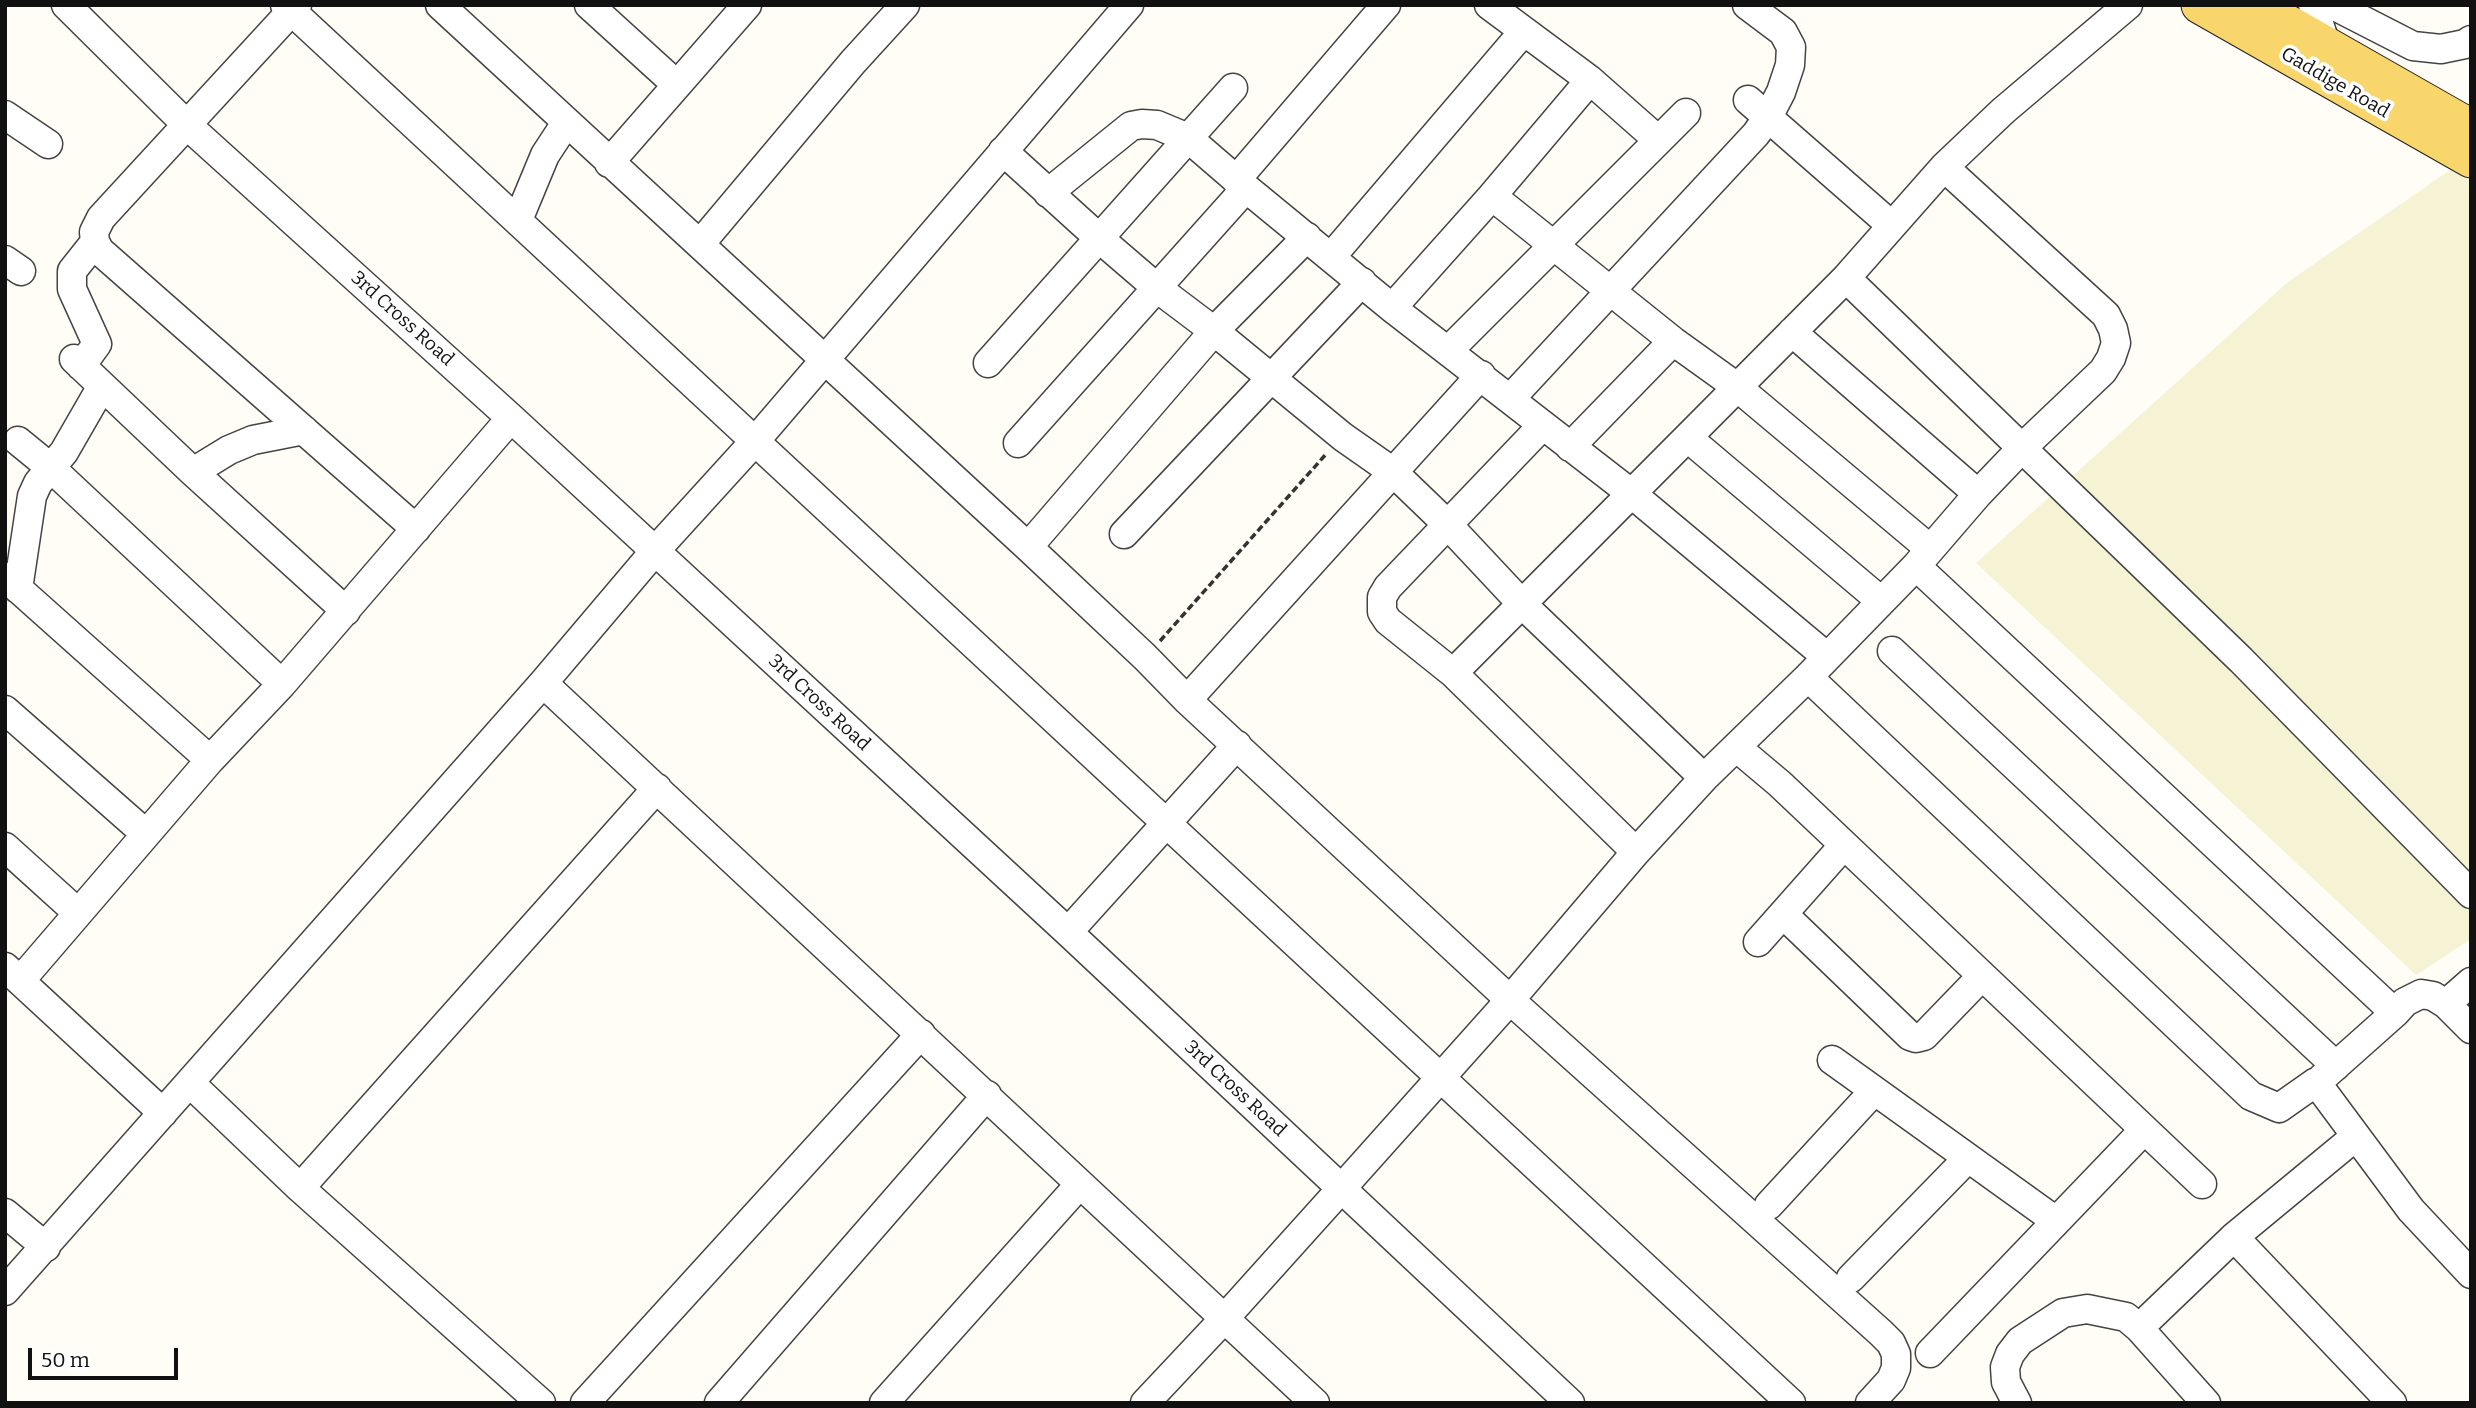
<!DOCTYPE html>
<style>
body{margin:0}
#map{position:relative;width:2476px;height:1408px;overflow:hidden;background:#fffdf5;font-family:Bitter,serif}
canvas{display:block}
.frame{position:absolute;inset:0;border:7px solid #111;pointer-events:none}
.scale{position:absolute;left:28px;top:1348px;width:150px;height:32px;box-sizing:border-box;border:4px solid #111;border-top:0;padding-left:9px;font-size:21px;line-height:24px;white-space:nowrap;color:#111;-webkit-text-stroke:5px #fff;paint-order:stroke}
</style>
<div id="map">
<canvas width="2476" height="1408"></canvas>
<div class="frame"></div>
<div class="scale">50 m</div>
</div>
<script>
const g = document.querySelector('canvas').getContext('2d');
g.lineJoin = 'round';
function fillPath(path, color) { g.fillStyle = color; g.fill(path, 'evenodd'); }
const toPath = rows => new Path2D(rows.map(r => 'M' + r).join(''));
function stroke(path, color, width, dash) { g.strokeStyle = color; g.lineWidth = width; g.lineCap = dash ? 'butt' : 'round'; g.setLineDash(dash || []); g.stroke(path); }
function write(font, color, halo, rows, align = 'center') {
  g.font = font + ' Bitter,serif'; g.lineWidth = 7; g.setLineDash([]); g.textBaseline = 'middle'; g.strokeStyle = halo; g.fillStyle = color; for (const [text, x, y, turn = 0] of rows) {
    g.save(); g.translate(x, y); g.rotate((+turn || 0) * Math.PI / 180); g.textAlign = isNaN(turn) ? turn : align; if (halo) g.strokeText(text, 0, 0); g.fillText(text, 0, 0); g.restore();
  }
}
fillPath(toPath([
 [2450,170,2471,182,2471,939,2416,975,1976,563,2288,282]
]), '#f6f3d4');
const minor = toPath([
 [66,5,187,125,511,418,1068,932,1570,1403],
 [285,5,1791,1403],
 [297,5,101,218,94,232,95,242,100,251,416,529],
 [440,5,1028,547,1145,657,1187,700,1510,1000,1881,1333,1891,1343,1896,1354,1896,1368,1891,1380,1870,1403],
 [589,5,677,85],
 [1489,5,1590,80,1658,140],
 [2313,5,2326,45],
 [2333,5,2413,46,2441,49,2465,44,2471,40],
 [1748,100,1891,225],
 [5,115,48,144],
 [1003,151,1100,239,1157,288,1214,331,1343,437,1393,472,1448,525,1522,604,1704,778],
 [609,163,747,5],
 [1236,180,1386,5],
 [1048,193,1131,126,1142,124,1157,125,1188,138,1246,188,1392,308,1632,494,1827,657],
 [1492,196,1673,341,1737,387,1930,549],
 [518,220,545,155,566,123],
 [700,244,853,62,905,5],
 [1331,257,1524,31],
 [5,260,21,271],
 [1846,278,2241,660,2471,894],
 [1392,308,1492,196,1590,80],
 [1792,332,1978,494],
 [1448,351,1686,113],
 [74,359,193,472,346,611],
 [988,363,1233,88],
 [81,366,97,344,72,289,72,271,95,242],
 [1511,398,1756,134,1768,117,1781,92,1790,65,1791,47,1783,32,1747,5],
 [1542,426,1388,587,1382,597,1382,612,1388,621,1453,673,1636,852],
 [1688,438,1881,601],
 [18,441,51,468,282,684],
 [1018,443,1246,188],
 [1570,447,1673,341],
 [193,472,229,450,253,440,304,430],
 [1124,534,1362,282],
 [1028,547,1214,331,1307,237],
 [1916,566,2395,1013],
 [5,577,210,760],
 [18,589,32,496,38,483,64,452,102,386],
 [1892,651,2336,1066],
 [1453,673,1846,278,1944,167,2003,111,2128,5],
 [1808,677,2251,1096,2279,1108,2316,1082,2411,1210,2471,1274],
 [543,683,1315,1403],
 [1187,700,1481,375],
 [5,710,146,834],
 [1736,747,1780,784,2202,1184],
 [5,847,78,913],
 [1783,914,1910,1036,1916,1038,1924,1036,1982,976],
 [1068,932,1237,745],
 [1758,942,1844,845],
 [5,967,163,1113],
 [20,981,210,760,282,684,511,418],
 [2446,1004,2471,982],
 [1832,1060,2056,1221],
 [2322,1078,2395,1013,2405,1002,2421,994,2433,996,2446,1004,2471,1029],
 [191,1084,300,1188,541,1403],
 [300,1188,657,788],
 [1769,1205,1874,1091],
 [5,1213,46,1247],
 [2234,1237,2392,1403],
 [1851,1278,1968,1158],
 [5,1291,543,683,654,552,756,440,1129,5],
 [2139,1328,2234,1237,2355,1137],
 [1930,1353,2144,1130],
 [585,1403,921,1034],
 [719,1403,987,1095],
 [884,1403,1080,1184],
 [1145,1403,1224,1319,1341,1189,1510,1000,1636,852,1704,778,1808,677,1916,566,1978,494,2023,447,2103,371,2111,358,2116,343,2113,329,2106,315,1944,167],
 [2017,1403,2006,1382,2005,1367,2010,1354,2020,1341,2063,1313,2087,1309,2126,1317,2139,1328,2206,1403]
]);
const major = toPath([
 [2200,5,2471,159],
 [2255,5,2471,128]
]);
stroke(minor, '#444', 31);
stroke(major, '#222', 39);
stroke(toPath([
 [1160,641,1327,453]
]), '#333', 3.5, [7, 3.5]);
stroke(minor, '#fff', 28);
stroke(major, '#f9d66b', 37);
write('19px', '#111', '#fff', [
 ["Gaddige Road",2335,83,30],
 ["3rd Cross Road",402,319,42],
 ["3rd Cross Road",819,703,43],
 ["3rd Cross Road",1235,1089,43]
]);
</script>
